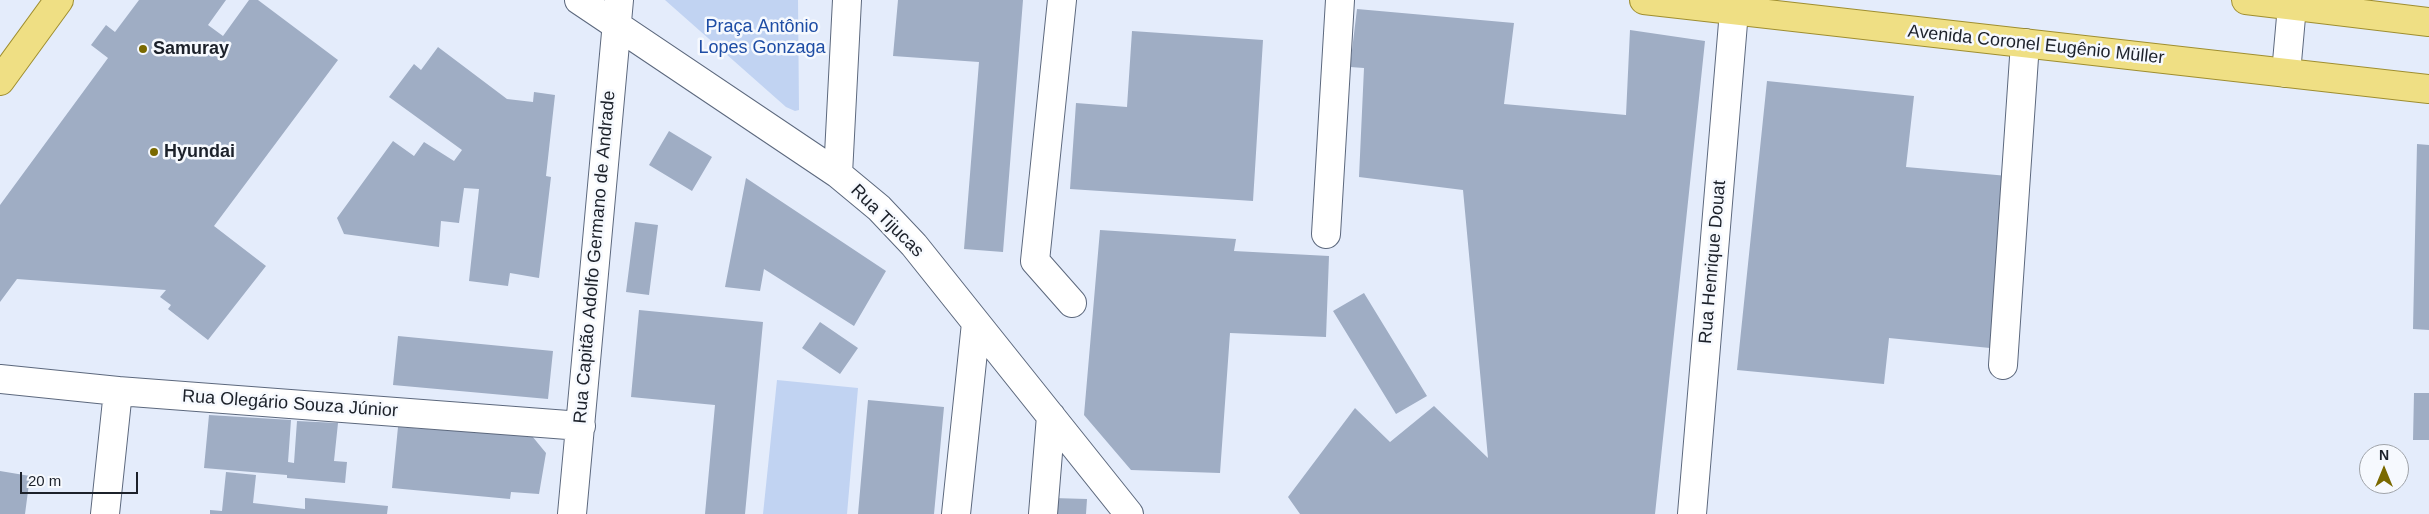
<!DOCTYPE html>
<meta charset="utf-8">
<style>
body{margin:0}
#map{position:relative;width:2429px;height:514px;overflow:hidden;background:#e4ecfb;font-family:Helvetica,sans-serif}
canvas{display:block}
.north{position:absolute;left:2359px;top:444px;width:50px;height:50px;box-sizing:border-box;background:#f6f9fe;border:1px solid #9fa3a9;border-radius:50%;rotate:0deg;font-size:14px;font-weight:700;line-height:20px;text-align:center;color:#1c212a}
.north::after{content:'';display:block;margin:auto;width:18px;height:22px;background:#7a6900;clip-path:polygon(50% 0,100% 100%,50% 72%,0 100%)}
.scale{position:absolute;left:20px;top:472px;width:118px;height:22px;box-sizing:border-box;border:2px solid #1c212a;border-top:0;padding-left:6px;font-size:15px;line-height:18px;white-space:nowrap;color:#1c212a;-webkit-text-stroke:4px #f6f9fe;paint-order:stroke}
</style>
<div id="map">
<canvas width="2429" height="514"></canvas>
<div class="north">N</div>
<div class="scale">20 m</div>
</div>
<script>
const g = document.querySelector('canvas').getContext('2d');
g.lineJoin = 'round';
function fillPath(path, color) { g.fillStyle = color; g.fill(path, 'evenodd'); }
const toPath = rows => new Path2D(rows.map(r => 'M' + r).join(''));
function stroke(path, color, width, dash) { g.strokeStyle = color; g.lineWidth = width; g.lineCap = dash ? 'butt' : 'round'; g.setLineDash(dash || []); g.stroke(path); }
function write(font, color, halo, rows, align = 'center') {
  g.font = font + ' Helvetica,sans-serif'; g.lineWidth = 5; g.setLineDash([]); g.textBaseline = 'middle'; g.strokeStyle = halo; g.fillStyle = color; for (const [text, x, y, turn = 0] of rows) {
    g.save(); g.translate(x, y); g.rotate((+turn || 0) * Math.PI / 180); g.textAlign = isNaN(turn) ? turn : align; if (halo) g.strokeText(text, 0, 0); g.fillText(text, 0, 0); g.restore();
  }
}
fillPath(toPath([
 [665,0,798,0,799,110,795,111,786,107],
 [777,380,858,388,847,514,763,514]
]), '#c1d3f2');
fillPath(toPath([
 [139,0,226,0,208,25,223,36,249,0,258,0,338,60,214,226,266,266,208,340,168,309,171,305,160,297,166,290,17,279,0,302,0,205,108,58,91,45,106,25,115,32],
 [898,0,1023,0,1003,252,964,249,979,62,893,56],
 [1357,9,1514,23,1504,104,1626,115,1630,30,1705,41,1655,514,1300,514,1288,497,1355,408,1390,442,1434,406,1488,458,1463,190,1359,177,1364,68,1350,67],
 [1132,31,1263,40,1253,201,1070,189,1076,103,1127,107],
 [438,47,507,99,533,102,534,92,555,95,546,176,551,177,539,278,510,273,508,286,469,281,479,189,464,188,459,223,441,221,439,247,344,234,337,218,393,141,414,156,424,142,454,161,462,150,389,97,414,64,421,70],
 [1767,81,1914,96,1906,167,2008,176,1990,348,1889,338,1884,384,1737,370],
 [669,131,712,157,692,191,649,165],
 [2417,144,2429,145,2429,330,2413,329],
 [746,178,886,271,854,326,764,269,760,291,725,287],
 [635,222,658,225,649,295,626,292],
 [1100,230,1236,239,1234,251,1329,256,1326,337,1230,333,1220,473,1131,470,1084,415],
 [1364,293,1427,396,1396,414,1333,311],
 [639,310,763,322,745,514,705,514,715,405,631,397],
 [820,322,858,348,840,374,802,348],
 [398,336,553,351,548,399,393,385],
 [2414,393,2429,393,2429,440,2413,440],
 [868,400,944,407,934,514,858,514],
 [209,415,291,420,288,462,294,463,297,421,338,423,334,461,347,462,345,483,287,478,287,475,204,468],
 [398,427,532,436,546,453,539,494,511,492,510,499,392,488],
 [0,471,30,476,25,514,0,514],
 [226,472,256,475,253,503,305,509,305,498,388,506,387,514,210,514,210,510,222,511],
 [1053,498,1087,499,1086,514,1052,514]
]), '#9fadc4');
const minor = toPath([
 [579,0,838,174,879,208,914,245,1129,514],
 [1062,0,1035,261,1072,303],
 [2286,73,2292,6],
 [838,174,847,0],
 [1326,234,1340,0],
 [2003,365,2025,43],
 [0,379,118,391,581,426],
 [105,514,118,391],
 [572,514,619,0],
 [956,514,976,323],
 [1043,514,1051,416],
 [1692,514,1734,11]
]);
const major = toPath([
 [1644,0,2429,89],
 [2246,0,2429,22],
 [0,81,59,0]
]);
stroke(minor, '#5c687d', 30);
stroke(major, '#9f8e2f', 30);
stroke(minor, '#fff', 28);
stroke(major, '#efdf84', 28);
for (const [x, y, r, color] of [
 [143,49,5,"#7a6900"],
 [154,152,5,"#7a6900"]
]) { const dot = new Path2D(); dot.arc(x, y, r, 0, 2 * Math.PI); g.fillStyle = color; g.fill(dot); stroke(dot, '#f6f9fe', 2); }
write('18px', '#1e4da5', '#f6f9fe', [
 ["Praça Antônio",762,27],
 ["Lopes Gonzaga",762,48]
]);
write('18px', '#1c212a', '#f6f9fe', [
 ["Avenida Coronel Eugênio Müller",2036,45,6],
 ["Rua Tijucas",887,221,45],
 ["Rua Capitão Adolfo Germano de Andrade",595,257,-85],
 ["Rua Henrique Douat",1713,262,-85],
 ["Rua Olegário Souza Júnior",290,404,4]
]);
write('bold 18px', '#1c212a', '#f6f9fe', [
 ["Samuray",153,49],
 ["Hyundai",164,152]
], 'left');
</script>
